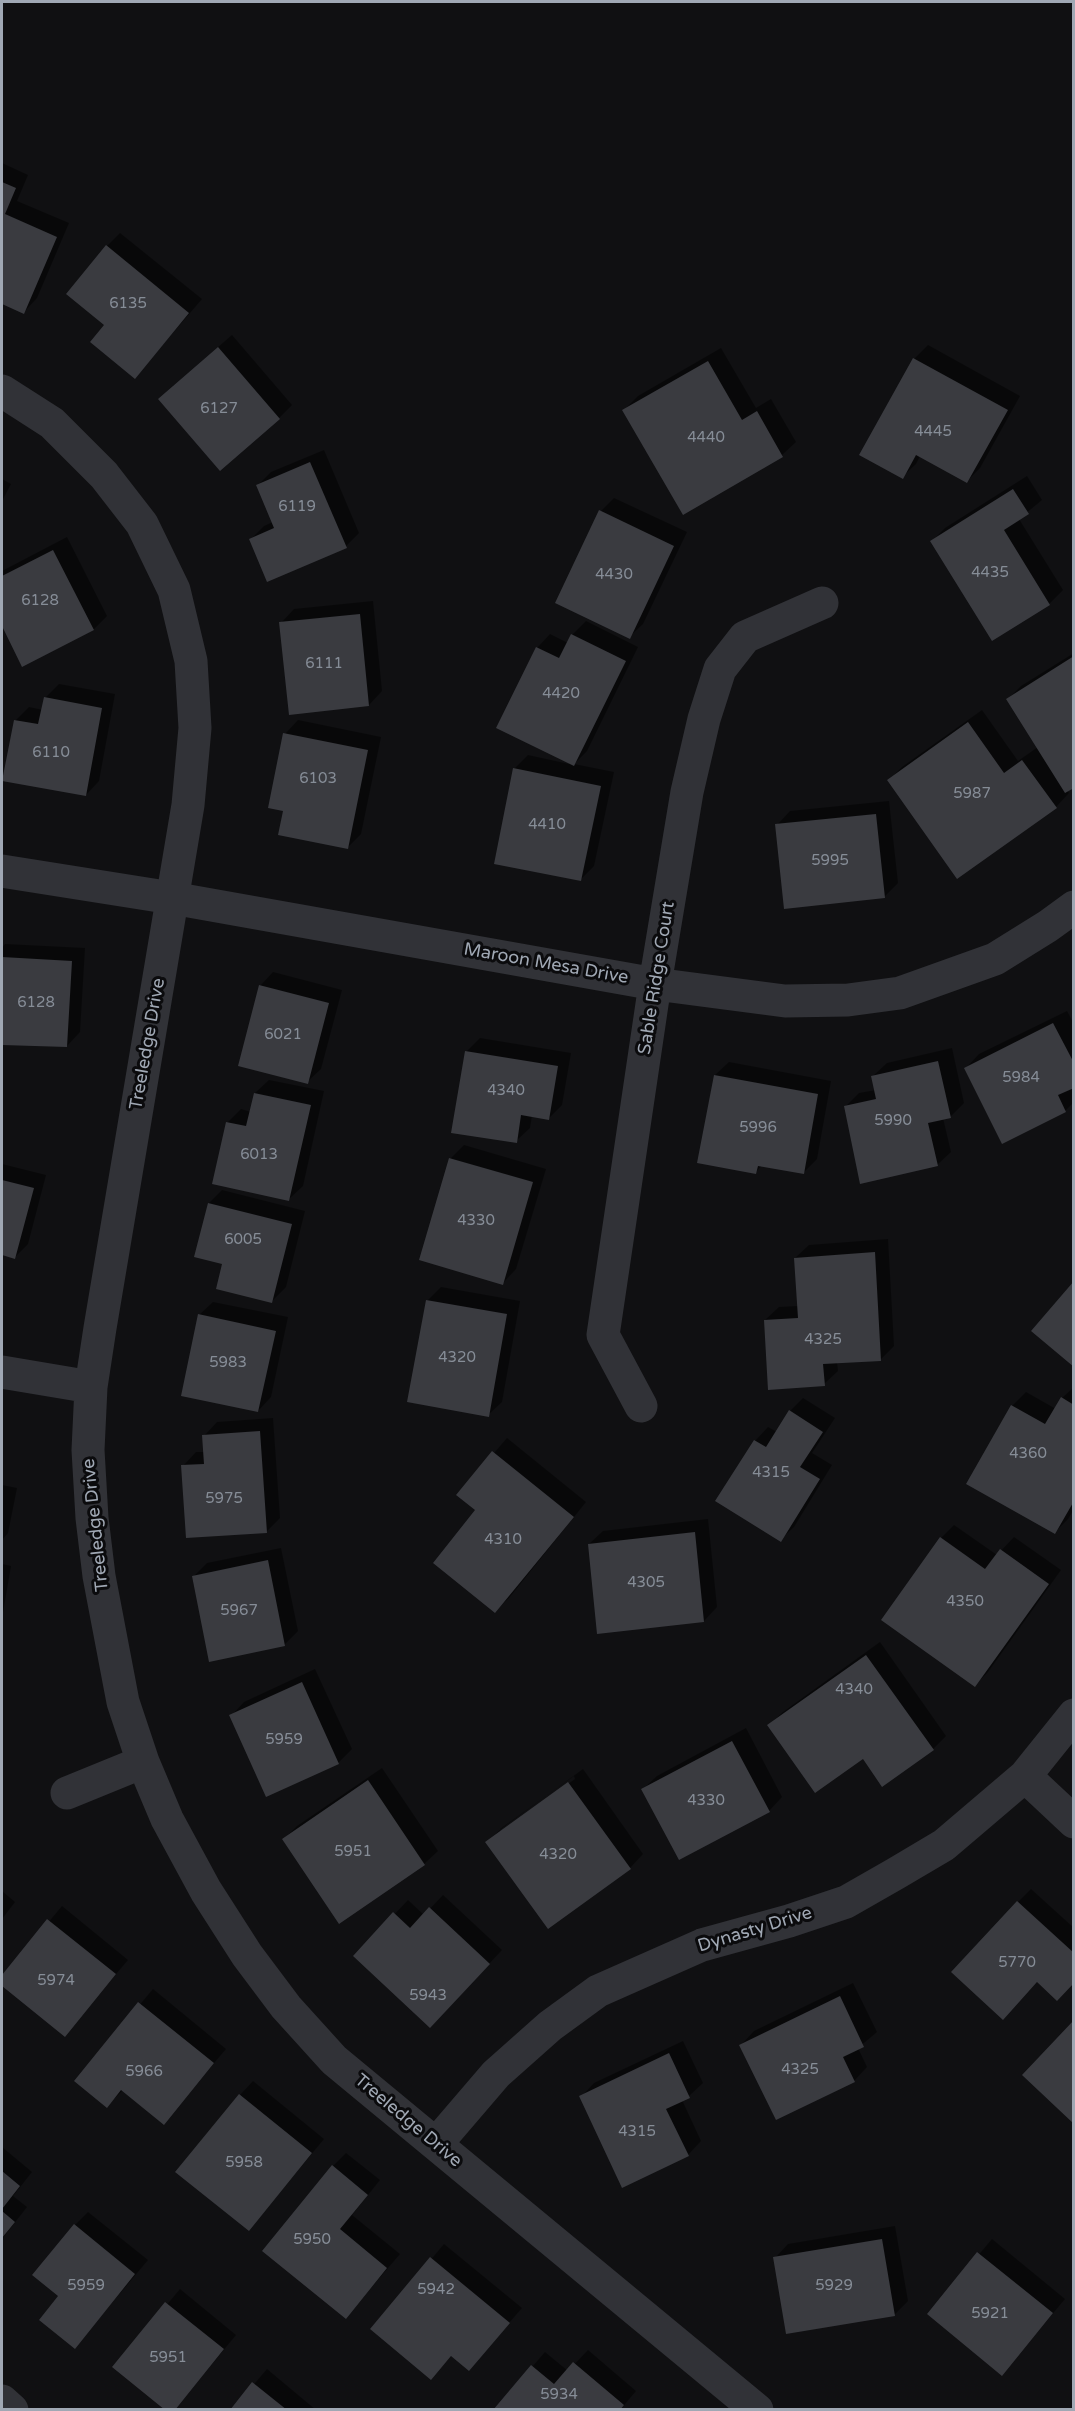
<!DOCTYPE html>
<style>
body{margin:0}
#map{position:relative;width:1075px;height:2411px;overflow:hidden;background:#101012;font-family:"Varela Round",sans-serif}
canvas{display:block}
.frame{position:absolute;inset:0;border:3px solid #a0a8b4;pointer-events:none}
</style>
<div id="map">
<canvas width="1075" height="2411"></canvas>
<div class="frame"></div>
</div>
<script>
const g = document.querySelector('canvas').getContext('2d');
g.lineJoin = 'round';
function fillPath(path, color) { g.fillStyle = color; g.fill(path, 'evenodd'); }
const toPath = rows => new Path2D(rows.map(r => 'M' + r).join(''));
function stroke(path, color, width, dash) { g.strokeStyle = color; g.lineWidth = width; g.lineCap = dash ? 'butt' : 'round'; g.setLineDash(dash || []); g.stroke(path); }
function write(font, color, halo, rows, align = 'center') {
  g.font = font + ' "Varela Round",sans-serif'; g.lineWidth = 6; g.setLineDash([]); g.textBaseline = 'middle'; g.strokeStyle = halo; g.fillStyle = color; for (const [text, x, y, turn = 0] of rows) {
    g.save(); g.translate(x, y); g.rotate((+turn || 0) * Math.PI / 180); g.textAlign = isNaN(turn) ? turn : align; if (halo) g.strokeText(text, 0, 0); g.fillText(text, 0, 0); g.restore();
  }
}
fillPath(toPath([
 [2,163,28,175,17,201,69,223,37,298,24,312,2,303],
 [120,233,202,299,135,377,106,325,107,246],
 [232,335,292,405,279,418,173,386],
 [928,345,1020,396,980,468,967,481,920,456,916,464,902,477,861,454,915,358],
 [721,348,756,408,771,399,796,442,782,455,684,513,624,410,638,396],
 [324,450,359,533,346,546,251,539,264,526,273,522,257,486,271,472],
 [1027,476,1042,500,1019,519,1063,590,1050,603,992,639,932,541,945,528],
 [2,479,11,484,2,501],
 [614,498,687,532,643,624,629,637,601,511],
 [67,537,107,616,94,629,23,665,2,623,2,571],
 [373,601,382,691,369,705,281,623,294,609],
 [586,621,638,647,587,751,574,764,614,772,594,866,580,880,514,769,528,755,569,764,537,648,550,634,568,643,572,635],
 [1074,653,1074,786,1067,790,1069,793,1056,807,889,780,902,767,982,710,1018,761,1038,747,1008,699,1021,686],
 [59,684,115,694,99,781,86,795,15,721,29,707,43,710,45,698],
 [298,720,381,737,361,834,348,847,285,810,285,734],
 [889,801,898,883,884,897,777,825,790,811],
 [5,944,85,948,80,1032,67,1046,2,1043,2,948],
 [273,972,342,990,321,1069,307,1082,260,986],
 [1067,1011,1074,1024,1074,1102,1066,1110,1002,1142,966,1068,979,1054],
 [480,1038,571,1053,562,1105,549,1118,532,1115,530,1128,516,1141,466,1052],
 [952,1048,964,1103,950,1117,943,1118,951,1152,937,1165,845,1107,859,1093,876,1090,873,1076,887,1063],
 [729,1062,831,1081,817,1159,803,1173,762,1165,756,1172,715,1075],
 [269,1080,324,1091,303,1186,289,1199,227,1123,241,1109,251,1112,255,1093],
 [464,1145,546,1169,516,1269,503,1283,450,1159],
 [2,1164,46,1175,28,1244,15,1257,2,1254,2,1257],
 [222,1190,305,1211,286,1287,272,1301,224,1263,209,1203],
 [888,1239,894,1346,881,1359,837,1362,838,1371,824,1384,765,1320,779,1307,798,1306,795,1258,809,1245],
 [441,1287,520,1301,502,1402,488,1415,427,1301],
 [213,1302,288,1317,271,1397,258,1411,199,1315],
 [1074,1387,1074,1509,1068,1519,1055,1532,968,1483,1012,1406,1026,1392,1056,1409,1062,1398],
 [803,1398,835,1418,812,1453,832,1465,794,1527,780,1540,755,1441,768,1427,777,1432,790,1411],
 [273,1418,280,1518,267,1531,183,1466,196,1452,205,1452,204,1436,217,1422],
 [507,1438,586,1502,509,1598,495,1611,477,1510,458,1495],
 [2,1485,17,1488,8,1533,2,1540],
 [708,1519,717,1607,704,1621,589,1544,603,1531],
 [954,1525,997,1555,1014,1537,1061,1570,988,1672,975,1685,941,1538],
 [281,1548,298,1631,284,1645,194,1576,207,1563],
 [2,1564,11,1566,2,1618],
 [880,1642,946,1736,933,1749,769,1725,783,1712],
 [315,1669,352,1749,338,1763,231,1716,244,1702],
 [746,1728,782,1797,769,1811,643,1789,657,1776],
 [382,1768,438,1851,424,1864,284,1839,297,1826],
 [583,1769,643,1854,630,1868,487,1842,501,1829],
 [574,1776,575,1779,500,1833,500,1829],
 [1031,1889,1074,1928,1074,1982,1038,1981,1003,2018,1018,1902],
 [2,1891,15,1902,2,1919],
 [443,1895,502,1950,444,2012,355,1956,408,1900,424,1915],
 [62,1906,128,1960,64,2035,2,1984,2,1978],
 [853,1983,877,2032,858,2048,867,2067,854,2081,741,2045,754,2031],
 [153,1989,226,2049,163,2123,123,2090,107,2106,76,2081],
 [683,2041,703,2083,689,2096,682,2100,701,2141,688,2155,581,2097,594,2083],
 [253,2081,324,2139,249,2229,240,2095],
 [2,2147,32,2172,13,2196,27,2207,2,2239],
 [346,2153,380,2180,352,2215,400,2254,346,2317,333,2166],
 [88,2212,148,2260,75,2347,60,2296,75,2225],
 [895,2226,908,2301,895,2314,775,2258,788,2244],
 [992,2239,1065,2299,1002,2374,929,2314],
 [444,2244,522,2308,469,2369,452,2355,431,2378,373,2329],
 [180,2289,236,2335,174,2410,115,2367],
 [588,2350,636,2391,620,2410,495,2410,545,2352,568,2371],
 [267,2369,316,2410,232,2410]
]), '#0007');
fillPath(toPath([
 [2,182,16,188,5,214,57,237,24,314,2,304],
 [106,245,189,313,135,379,90,342,104,325,66,294],
 [218,347,280,419,220,471,158,399],
 [913,358,1008,410,967,483,916,455,903,479,859,455],
 [708,361,742,420,757,411,783,457,683,515,622,410],
 [310,462,347,548,267,582,249,539,274,528,256,485],
 [1013,489,1029,514,1004,530,1050,605,992,641,930,541],
 [599,510,674,546,630,639,555,603],
 [53,550,94,630,22,667,2,626,2,576],
 [360,614,369,706,289,715,279,622],
 [571,634,626,661,574,766,496,728,536,647,559,658],
 [1074,656,1074,788,1065,793,1006,699],
 [44,697,102,708,86,796,2,781,14,720,38,724],
 [968,722,1004,773,1022,760,1057,808,957,879,887,780],
 [283,733,368,750,348,849,278,835,283,811,268,808],
 [513,768,601,786,581,881,494,864],
 [876,814,885,898,784,909,775,824],
 [2,957,72,961,67,1047,2,1045],
 [259,985,329,1003,308,1084,238,1066],
 [1053,1023,1074,1063,1074,1088,1058,1095,1066,1112,1002,1144,964,1068],
 [465,1051,558,1066,549,1120,521,1115,517,1143,451,1133],
 [938,1061,951,1118,928,1123,938,1166,860,1184,844,1106,876,1099,871,1076],
 [714,1075,818,1094,804,1174,758,1166,756,1174,697,1163],
 [254,1093,311,1105,289,1201,212,1184,226,1122,246,1126],
 [449,1158,533,1182,503,1285,419,1260],
 [2,1180,34,1188,15,1259,2,1255],
 [208,1203,292,1224,272,1303,216,1289,222,1264,194,1257],
 [875,1252,881,1361,823,1364,825,1386,768,1390,764,1320,798,1318,794,1258],
 [1074,1281,1074,1367,1031,1331],
 [426,1300,507,1314,489,1417,407,1402],
 [198,1314,276,1331,258,1412,181,1396],
 [1061,1397,1074,1405,1074,1501,1055,1534,966,1484,1011,1405,1045,1424],
 [789,1410,823,1432,800,1467,820,1479,781,1542,715,1501,754,1440,766,1447],
 [260,1431,267,1533,186,1538,181,1465,204,1464,202,1435],
 [492,1451,574,1517,495,1613,433,1563,475,1510,456,1495],
 [695,1532,704,1622,597,1634,588,1544],
 [940,1537,985,1569,1000,1549,1049,1584,975,1687,881,1620],
 [268,1560,285,1646,209,1662,192,1576],
 [866,1655,934,1750,882,1787,863,1759,815,1793,767,1725],
 [302,1682,339,1764,266,1797,229,1715],
 [732,1741,770,1812,679,1860,641,1789],
 [368,1780,425,1865,339,1924,282,1839],
 [568,1782,631,1869,548,1929,485,1842],
 [1017,1901,1074,1953,1074,1983,1057,2001,1037,1982,1003,2020,951,1972],
 [429,1907,490,1964,430,2028,353,1956,393,1912,410,1928],
 [47,1919,116,1974,65,2037,2,1986,2,1975],
 [840,1996,864,2047,843,2057,855,2082,776,2120,739,2045],
 [138,2002,214,2063,164,2125,121,2090,107,2108,74,2081],
 [1074,2020,1074,2124,1022,2075],
 [669,2053,690,2098,666,2109,689,2156,622,2188,579,2096],
 [239,2094,312,2153,249,2231,175,2172],
 [332,2165,368,2195,340,2229,387,2268,346,2319,262,2251],
 [2,2171,20,2186,2,2209],
 [2,2211,15,2222,2,2238],
 [74,2224,135,2274,75,2349,39,2320,58,2296,32,2275],
 [882,2239,895,2316,786,2334,773,2257],
 [977,2252,1053,2313,1002,2376,927,2314],
 [430,2257,510,2323,469,2371,451,2356,431,2380,370,2329],
 [165,2302,224,2349,175,2410,165,2410,112,2367],
 [573,2362,624,2405,620,2410,493,2410,531,2365,554,2384],
 [252,2382,287,2410,230,2410]
]), '#3a3b40');
stroke(toPath([
 [2,391,52,423,104,475,142,524,174,590,191,661,195,728,188,805,100,1328,91,1387,88,1450,92,1518,99,1576,123,1702,143,1762,167,1819,206,1891,247,1955,286,2007,334,2060,757,2410],
 [2,871,172,898,655,984,785,1001,848,1000,900,993,995,959,1048,926,1074,907],
 [2,1372,91,1387],
 [641,1406,603,1335,655,984,687,792,704,719,720,669,745,637,822,603],
 [1025,1776,1074,1822],
 [67,1793,143,1762],
 [436,2144,496,2074,550,2026,598,1991,702,1945,789,1921,846,1902,895,1874,944,1845,1025,1776,1074,1715],
 [2,2401,12,2410]
]), '#313237', 33);
write('15px', '#868d97', null, [
 ["6135",128,304],
 ["6127",219,409],
 ["4445",933,432],
 ["4440",706,438],
 ["6119",297,507],
 ["4435",990,573],
 ["4430",614,575],
 ["6128",40,601],
 ["6111",324,664],
 ["4420",561,694],
 ["6110",51,753],
 ["6103",318,779],
 ["5987",972,794],
 ["4410",547,825],
 ["5995",830,861],
 ["6128",36,1003],
 ["6021",283,1035],
 ["5984",1021,1078],
 ["4340",506,1091],
 ["5990",893,1121],
 ["5996",758,1128],
 ["6013",259,1155],
 ["4330",476,1221],
 ["6005",243,1240],
 ["4325",823,1340],
 ["4320",457,1358],
 ["5983",228,1363],
 ["4360",1028,1454],
 ["4315",771,1473],
 ["5975",224,1499],
 ["4310",503,1540],
 ["4305",646,1583],
 ["4350",965,1602],
 ["5967",239,1611],
 ["4340",854,1690],
 ["5959",284,1740],
 ["4330",706,1801],
 ["5951",353,1852],
 ["4320",558,1855],
 ["5770",1017,1963],
 ["5974",56,1981],
 ["5943",428,1996],
 ["4325",800,2070],
 ["5966",144,2072],
 ["4315",637,2132],
 ["5958",244,2163],
 ["5950",312,2240],
 ["5959",86,2286],
 ["5929",834,2286],
 ["5942",436,2290],
 ["5921",990,2314],
 ["5951",168,2358],
 ["5934",559,2395]
]);
write('18px', '#a0a8b4', '#0b0b0d', [
 ["Maroon Mesa Drive",546,964,10],
 ["Sable Ridge Court",657,978,-81],
 ["Treeledge Drive",148,1044,-80],
 ["Treeledge Drive",96,1525,-96],
 ["Dynasty Drive",755,1930,-17],
 ["Treeledge Drive",408,2121,40]
]);
</script>
